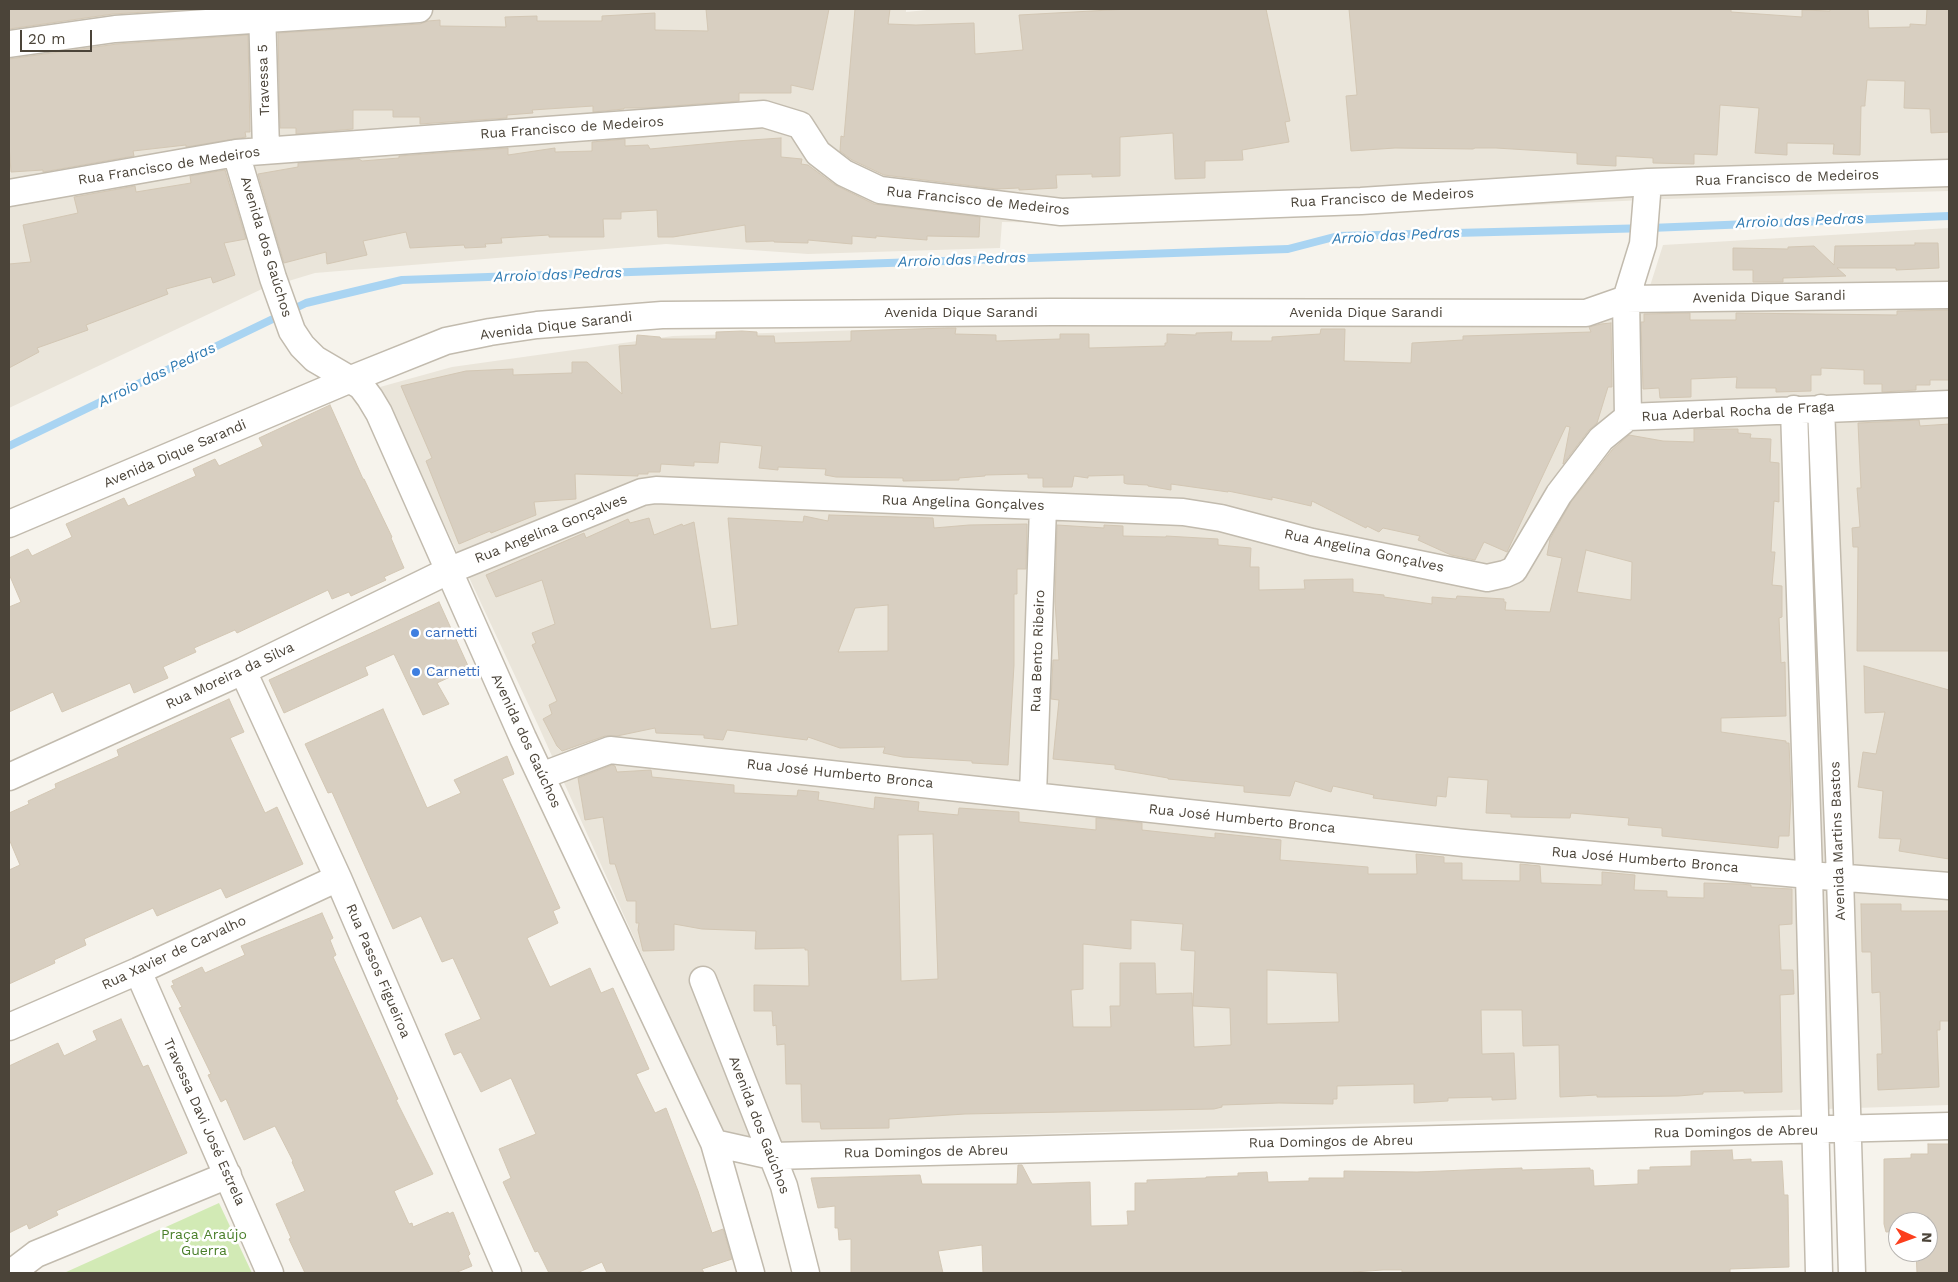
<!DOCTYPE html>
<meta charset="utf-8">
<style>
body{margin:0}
#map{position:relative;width:1958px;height:1282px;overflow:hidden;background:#f6f3ec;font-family:"Work Sans",sans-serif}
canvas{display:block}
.frame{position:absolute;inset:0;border:10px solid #4b4439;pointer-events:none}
.north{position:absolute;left:1888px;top:1212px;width:50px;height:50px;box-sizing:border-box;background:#fff;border:1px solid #b7b4b0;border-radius:50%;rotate:92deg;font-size:14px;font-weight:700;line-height:20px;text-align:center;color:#4b4439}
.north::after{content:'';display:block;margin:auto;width:18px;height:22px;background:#fc3f1d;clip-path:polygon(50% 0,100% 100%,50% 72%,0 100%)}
.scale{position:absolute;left:20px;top:30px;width:72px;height:22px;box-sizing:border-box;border:2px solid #4b4439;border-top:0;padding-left:6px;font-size:15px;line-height:18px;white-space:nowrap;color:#4b4439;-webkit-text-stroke:4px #fff;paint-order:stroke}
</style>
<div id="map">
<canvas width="1958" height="1282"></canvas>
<div class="frame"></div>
<div class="north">N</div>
<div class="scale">20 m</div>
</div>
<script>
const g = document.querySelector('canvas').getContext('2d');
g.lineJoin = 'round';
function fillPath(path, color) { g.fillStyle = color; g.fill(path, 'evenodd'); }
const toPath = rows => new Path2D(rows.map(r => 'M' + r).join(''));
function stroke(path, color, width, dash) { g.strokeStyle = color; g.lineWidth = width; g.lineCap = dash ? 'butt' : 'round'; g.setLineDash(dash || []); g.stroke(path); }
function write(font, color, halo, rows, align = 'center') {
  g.font = font + ' "Work Sans",sans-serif'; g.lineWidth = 5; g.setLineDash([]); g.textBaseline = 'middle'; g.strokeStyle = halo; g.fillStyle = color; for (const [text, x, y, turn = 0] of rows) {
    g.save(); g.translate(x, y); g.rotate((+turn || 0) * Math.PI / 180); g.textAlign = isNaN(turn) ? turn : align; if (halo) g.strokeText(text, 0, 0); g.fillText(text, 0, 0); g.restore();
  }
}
fillPath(toPath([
 [9,9,906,9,906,12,937,9,1949,9,1949,191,1665,199,1128,224,1002,222,1000,248,808,254,666,244,315,273,262,289,9,408],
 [1949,228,1949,1105,727,1144,538,725,380,387,452,367,673,336,1644,305,1663,245]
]), '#eae5da');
fillPath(toPath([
 [219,1203,252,1273,64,1273]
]), '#d2eab5');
stroke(toPath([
 [9,446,306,303,402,280,1288,249,1338,236,1650,228,1949,216]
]), '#a9d4f2', 8);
const building = toPath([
 [9,9,194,9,113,14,9,29,9,9],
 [706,9,829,9,813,90,791,85,791,93,739,93,739,101,645,108,624,108,624,109,593,112,593,106,532,110,533,113,507,115,507,118,420,124,420,117,393,117,393,110,353,110,353,129,296,134,296,128,280,128,278,33,420,24,428,21,440,20,440,26,506,27,505,17,537,16,537,21,602,21,602,16,655,13,655,30,708,31,706,9],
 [855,9,890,9,888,24,916,25,974,23,975,54,1023,50,1019,15,1128,9,1266,9,1290,121,1285,122,1289,142,1242,150,1243,160,1205,161,1205,178,1175,179,1173,133,1120,137,1120,176,1092,177,1092,174,1056,175,1057,188,1019,190,1019,188,997,189,884,175,852,160,840,151,841,136,844,137,855,9],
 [1349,9,1731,9,1731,12,1802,17,1802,10,1830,11,1830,9,1868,9,1869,28,1910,27,1910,24,1926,25,1927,9,1949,9,1949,132,1931,133,1930,109,1904,108,1905,81,1867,80,1865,103,1865,106,1861,106,1860,155,1833,154,1834,144,1787,143,1787,155,1755,153,1759,108,1720,105,1717,155,1694,154,1694,164,1653,163,1653,158,1616,156,1616,166,1577,164,1577,153,1496,148,1475,148,1473,149,1395,148,1351,151,1346,96,1357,95,1349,9],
 [248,35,250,132,245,132,246,137,186,147,186,145,133,151,134,156,43,172,43,170,11,172,9,145,9,59,117,44,248,35],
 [781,138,781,157,802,159,801,164,808,165,835,185,874,204,980,217,979,237,927,236,927,240,876,236,876,238,852,236,852,244,808,240,808,243,774,242,774,241,746,242,745,225,673,237,658,237,657,210,621,212,621,219,603,219,604,237,549,237,549,235,501,238,502,243,485,244,486,247,465,248,464,245,410,248,406,232,363,241,367,255,327,264,326,252,284,263,258,174,298,167,298,163,359,159,362,161,399,158,399,156,508,148,508,155,555,148,555,152,592,151,592,142,625,139,625,146,648,145,650,149,736,141,781,138],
 [225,170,246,239,224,243,235,275,213,283,211,277,166,289,168,294,86,325,88,330,37,348,39,352,9,368,9,264,31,262,23,225,78,213,74,197,135,186,136,192,191,183,190,176,225,170],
 [1915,243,1938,243,1939,268,1896,270,1896,268,1837,268,1846,276,1783,278,1783,282,1753,282,1753,270,1733,270,1733,248,1788,249,1788,247,1814,246,1834,265,1835,246,1915,245,1915,243],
 [1949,310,1949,380,1930,380,1930,385,1916,385,1916,390,1882,392,1882,384,1864,384,1864,370,1821,368,1821,375,1811,375,1811,391,1776,392,1776,388,1736,388,1737,377,1691,379,1691,397,1660,398,1659,388,1643,389,1641,322,1644,322,1644,314,1690,313,1690,320,1736,320,1736,313,1897,315,1897,311,1949,310],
 [1611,323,1612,387,1608,387,1597,423,1589,430,1563,464,1570,427,1566,426,1507,552,1484,542,1475,560,1451,555,1418,540,1420,536,1383,528,1379,532,1367,526,1366,528,1312,501,1311,506,1272,497,1272,500,1228,491,1228,492,1171,484,1171,490,1148,486,1148,485,1127,484,1124,483,1124,475,1088,476,1088,478,1074,476,1072,487,1043,487,1043,478,1028,478,1028,474,985,475,985,476,959,478,959,480,903,481,903,478,836,477,825,475,826,469,778,467,778,470,759,468,762,446,720,442,718,463,694,462,694,466,661,464,660,472,648,472,648,474,638,474,638,476,575,474,576,499,534,502,536,515,491,533,490,531,459,544,426,461,432,458,401,386,466,371,513,369,513,375,572,373,572,362,587,362,622,394,619,346,636,345,637,335,660,337,661,339,716,339,716,332,742,331,757,332,757,336,774,336,775,343,851,341,851,331,948,328,956,328,955,334,996,335,996,341,1060,339,1060,334,1089,334,1089,348,1165,346,1165,343,1167,343,1167,334,1196,335,1196,333,1232,332,1231,341,1272,341,1272,337,1320,334,1321,329,1345,329,1344,361,1411,363,1412,343,1463,340,1463,336,1591,332,1589,327,1601,324,1611,323],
 [330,405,363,479,364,479,392,537,391,538,404,568,384,577,386,580,351,596,349,592,332,599,328,590,237,633,235,630,194,648,196,652,163,667,168,678,134,693,130,683,62,712,53,692,9,712,9,607,21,602,9,574,9,558,28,549,32,556,72,537,66,524,124,498,128,506,196,476,193,469,215,459,219,466,263,446,259,438,330,405],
 [1919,420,1920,426,1949,424,1949,651,1857,651,1858,547,1853,547,1852,528,1860,527,1857,488,1861,488,1858,423,1919,420],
 [1694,429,1738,429,1738,433,1751,434,1750,438,1771,439,1770,462,1779,463,1779,502,1774,501,1771,552,1775,552,1772,585,1782,586,1782,617,1779,618,1781,663,1785,662,1786,716,1721,718,1721,732,1786,741,1786,743,1789,743,1791,795,1789,836,1779,836,1778,848,1662,836,1662,828,1628,825,1629,818,1571,813,1570,818,1511,817,1511,814,1486,813,1488,780,1448,777,1446,797,1437,796,1436,806,1373,798,1374,795,1333,786,1331,792,1295,781,1290,796,1244,792,1244,786,1168,779,1168,778,1115,769,1115,765,1053,759,1059,700,1051,699,1053,660,1059,660,1055,602,1057,525,1104,528,1104,525,1123,526,1123,536,1166,537,1166,536,1218,539,1218,545,1251,548,1250,567,1259,567,1259,590,1305,589,1304,580,1353,579,1353,592,1384,595,1384,597,1432,604,1432,597,1456,599,1457,596,1504,599,1504,602,1506,602,1505,610,1550,612,1562,558,1547,555,1550,539,1571,502,1612,450,1629,435,1663,441,1694,442,1694,429],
 [1586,550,1632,562,1631,600,1577,592,1586,550],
 [829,515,933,518,934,528,969,525,1027,524,1026,569,1017,569,1017,594,1014,594,1014,665,1008,765,972,763,972,761,903,757,883,753,885,747,840,748,808,737,807,740,727,730,723,740,704,738,704,735,656,733,655,728,617,736,605,736,562,751,557,746,543,719,552,714,549,705,557,701,532,645,536,643,532,633,555,624,542,580,496,597,486,575,584,533,586,538,628,519,630,523,649,518,654,535,682,524,683,526,694,522,711,629,738,625,728,518,803,522,804,516,828,521,829,515],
 [888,605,888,651,838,652,855,608,888,605],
 [439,602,469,668,437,683,449,704,423,715,394,654,365,667,368,675,284,713,269,680,439,602],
 [1864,666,1949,690,1949,859,1899,851,1901,839,1879,838,1883,791,1858,787,1863,752,1876,754,1885,712,1865,713,1864,666],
 [229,699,244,732,230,738,265,813,277,807,303,864,226,898,221,888,157,916,153,908,84,939,86,945,54,960,55,963,9,984,9,870,20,865,9,839,9,813,29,804,28,801,56,788,55,784,119,756,117,750,229,699],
 [383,709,427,808,461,793,454,780,507,756,514,774,502,779,560,908,553,911,558,923,527,938,550,987,590,968,601,993,613,988,649,1069,636,1074,655,1113,666,1108,698,1191,712,1233,723,1229,732,1259,702,1269,704,1273,607,1273,602,1262,577,1273,549,1273,538,1251,535,1252,503,1182,511,1178,499,1149,536,1134,511,1078,481,1092,461,1052,454,1055,445,1034,481,1019,453,958,442,962,421,916,393,929,332,792,328,793,305,744,383,709],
 [612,765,615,766,617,772,651,770,652,777,734,785,734,793,797,796,798,790,819,792,818,800,874,809,875,797,919,802,918,811,958,815,959,808,1019,812,1019,822,1020,822,1096,830,1096,818,1142,823,1142,830,1215,838,1215,833,1281,840,1280,860,1368,867,1368,874,1417,874,1416,854,1444,857,1444,863,1462,863,1462,880,1520,881,1520,864,1540,866,1541,883,1602,885,1602,872,1635,875,1634,890,1667,891,1667,897,1704,898,1704,883,1740,884,1751,885,1751,887,1792,889,1792,924,1779,925,1781,970,1793,970,1794,994,1780,995,1782,1092,1744,1093,1744,1091,1703,1092,1703,1094,1678,1096,1604,1097,1597,1097,1597,1095,1560,1097,1559,1045,1523,1046,1522,1010,1481,1010,1482,1054,1514,1053,1516,1099,1492,1100,1492,1097,1448,1098,1448,1101,1414,1103,1414,1084,1337,1086,1337,1099,1333,1099,1333,1104,1279,1103,1222,1105,1222,1107,1214,1109,965,1114,889,1119,889,1128,821,1129,820,1122,802,1122,801,1084,786,1084,785,1044,777,1045,776,1025,773,1026,772,1011,754,1011,754,985,809,986,808,950,805,950,805,948,755,949,756,931,702,929,674,924,674,950,643,951,638,930,639,923,636,923,636,901,627,901,615,864,610,864,603,817,585,820,578,778,612,765],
 [933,834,938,979,901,981,898,835,933,834],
 [1131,920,1183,924,1181,950,1195,951,1193,1006,1230,1008,1231,1045,1194,1047,1192,993,1156,994,1155,963,1120,963,1120,1006,1110,1006,1111,1027,1073,1027,1071,990,1083,989,1083,944,1131,949,1131,920],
 [1267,970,1337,973,1339,1022,1267,1024,1267,970],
 [1861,904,1901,904,1901,911,1949,911,1949,1021,1940,1021,1940,1030,1937,1030,1939,1087,1878,1090,1877,1054,1882,1054,1880,992,1872,993,1871,952,1862,952,1861,904],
 [322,913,333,938,330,940,336,955,333,957,398,1099,396,1100,433,1174,394,1191,409,1224,412,1223,413,1227,448,1212,449,1214,453,1212,470,1254,468,1256,472,1266,455,1273,305,1273,289,1239,291,1238,276,1204,305,1191,292,1162,293,1161,275,1126,244,1140,226,1099,221,1102,208,1075,211,1074,179,1008,182,1007,171,986,174,985,172,981,202,967,205,973,245,955,241,946,322,913],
 [121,1019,143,1067,148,1065,187,1153,56,1211,58,1215,29,1229,27,1224,9,1233,9,1066,58,1043,64,1056,97,1040,93,1031,121,1019],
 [1928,1144,1949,1144,1949,1273,1917,1273,1916,1252,1928,1252,1928,1222,1898,1222,1898,1231,1886,1232,1884,1224,1884,1159,1911,1158,1911,1154,1928,1154,1928,1144],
 [1732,1150,1733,1160,1751,1159,1751,1162,1782,1161,1784,1195,1788,1195,1789,1267,1730,1269,1730,1273,1402,1273,1402,1270,1383,1270,1353,1272,1353,1273,983,1273,982,1245,938,1251,943,1273,851,1273,851,1239,839,1240,838,1228,835,1228,835,1206,818,1208,811,1178,920,1175,922,1184,1017,1184,1018,1165,1022,1165,1032,1184,1090,1182,1091,1226,1128,1225,1127,1211,1135,1211,1135,1183,1147,1183,1147,1180,1206,1178,1206,1177,1238,1176,1238,1173,1267,1172,1268,1182,1309,1181,1309,1178,1344,1178,1344,1171,1417,1172,1491,1169,1522,1168,1522,1170,1590,1168,1590,1170,1593,1170,1594,1186,1638,1184,1638,1170,1650,1170,1650,1167,1691,1166,1691,1151,1732,1150]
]);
fillPath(building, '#d8cfc1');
stroke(building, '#d3c7b4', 1);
const minor = toPath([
 [262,9,266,150],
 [9,44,115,29,419,9],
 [236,153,273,278,292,331,302,346,315,359,361,386,370,398,379,413,523,738,714,1143,751,1273],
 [9,193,236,153,764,114,800,125,818,153,844,173,880,190,1061,212,1361,201,1648,182,1949,173],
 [1821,408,1840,877,1852,1273],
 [1794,409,1809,875,1819,1273],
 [1628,417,1626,299,1643,244,1648,182],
 [9,524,351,379,446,341,490,332,537,325,662,315,1052,312,1586,313,1626,299,1949,295],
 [243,671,338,878,508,1273],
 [541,776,610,750,1464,843,1809,875,1949,886],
 [9,777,243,671,448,571,642,492,656,490,1183,512,1221,518,1312,542,1487,578,1505,574,1514,570,1559,494,1601,439,1628,417,1949,404],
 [1033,795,1043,507],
 [138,971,270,1273],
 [703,980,784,1186,806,1273],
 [9,1027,138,971,338,878],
 [714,1143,772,1156,1949,1126],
 [11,1273,36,1254,228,1175]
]);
stroke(minor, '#c2bbae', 29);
stroke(minor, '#fff', 26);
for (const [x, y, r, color] of [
 [415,633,5,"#3f7fe0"],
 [416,672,5,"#3f7fe0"]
]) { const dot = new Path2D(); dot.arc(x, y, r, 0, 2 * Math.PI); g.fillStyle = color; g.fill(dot); stroke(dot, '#fff', 2); }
write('14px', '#4b4439', '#fff', [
 ["Travessa 5",264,80,-92],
 ["Rua Francisco de Medeiros",572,128,-4],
 ["Rua Francisco de Medeiros",169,166,-9],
 ["Rua Francisco de Medeiros",1787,178,-2],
 ["Rua Francisco de Medeiros",1382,198,-3],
 ["Rua Francisco de Medeiros",978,201,6],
 ["Avenida dos Gaúchos",266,247,73],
 ["Avenida Dique Sarandi",1769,297,-1],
 ["Avenida Dique Sarandi",961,313],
 ["Avenida Dique Sarandi",1366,313],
 ["Avenida Dique Sarandi",556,326,-7],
 ["Rua Aderbal Rocha de Fraga",1738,412,-3],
 ["Avenida Dique Sarandi",175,454,-23],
 ["Rua Angelina Gonçalves",963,503,2],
 ["Rua Angelina Gonçalves",551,529,-22],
 ["Rua Angelina Gonçalves",1364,551,12],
 ["Rua Bento Ribeiro",1038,651,-88],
 ["Rua Moreira da Silva",230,676,-25],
 ["Avenida dos Gaúchos",526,741,65],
 ["Rua José Humberto Bronca",840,774,6],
 ["Rua José Humberto Bronca",1242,819,6],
 ["Avenida Martins Bastos",1838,841,-92],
 ["Rua José Humberto Bronca",1645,860,5],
 ["Rua Xavier de Carvalho",174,953,-25],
 ["Rua Passos Figueiroa",378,971,67],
 ["Travessa Davi José Estrela",204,1122,66],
 ["Avenida dos Gaúchos",759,1125,69],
 ["Rua Domingos de Abreu",1736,1132,-1],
 ["Rua Domingos de Abreu",1331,1142,-1],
 ["Rua Domingos de Abreu",926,1152,-1]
]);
write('14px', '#366cbe', '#fff', [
 ["carnetti",425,633],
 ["Carnetti",426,672]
], 'left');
write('14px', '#4a7f2a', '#fff', [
 ["Praça Araújo",204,1235],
 ["Guerra",204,1251]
]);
write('italic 15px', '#2e7ab2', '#fff', [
 ["Arroio das Pedras",1800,221,-2],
 ["Arroio das Pedras",1396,236,-3],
 ["Arroio das Pedras",962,260,-2],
 ["Arroio das Pedras",558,275,-2],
 ["Arroio das Pedras",157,375,-26]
]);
</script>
